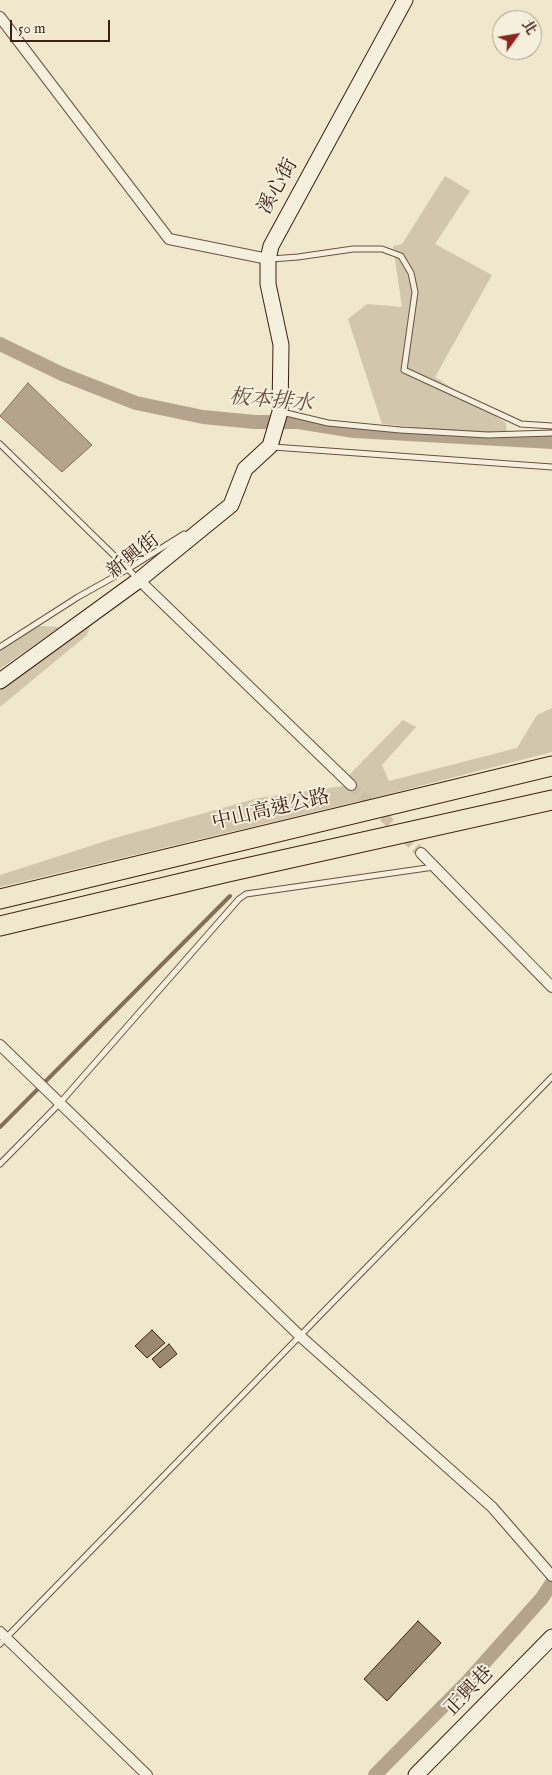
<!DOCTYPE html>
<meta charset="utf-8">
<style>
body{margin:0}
#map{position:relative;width:552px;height:1775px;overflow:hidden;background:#f0e8cc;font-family:"IM FELL English","Noto Serif TC",serif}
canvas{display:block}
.north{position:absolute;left:492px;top:10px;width:50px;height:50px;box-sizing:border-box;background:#f5f0de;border:1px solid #ac9c8d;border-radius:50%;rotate:58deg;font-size:14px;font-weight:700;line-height:20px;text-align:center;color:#3f1f13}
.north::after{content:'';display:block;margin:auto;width:18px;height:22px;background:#8f2418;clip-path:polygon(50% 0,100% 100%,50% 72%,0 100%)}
.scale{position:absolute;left:10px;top:20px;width:100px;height:22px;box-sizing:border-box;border:2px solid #3f1f13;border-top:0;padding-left:6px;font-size:15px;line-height:18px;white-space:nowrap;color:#3f1f13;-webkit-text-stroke:4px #f5f0de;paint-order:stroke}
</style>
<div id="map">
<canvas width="552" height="1775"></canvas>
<div class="north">北</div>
<div class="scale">50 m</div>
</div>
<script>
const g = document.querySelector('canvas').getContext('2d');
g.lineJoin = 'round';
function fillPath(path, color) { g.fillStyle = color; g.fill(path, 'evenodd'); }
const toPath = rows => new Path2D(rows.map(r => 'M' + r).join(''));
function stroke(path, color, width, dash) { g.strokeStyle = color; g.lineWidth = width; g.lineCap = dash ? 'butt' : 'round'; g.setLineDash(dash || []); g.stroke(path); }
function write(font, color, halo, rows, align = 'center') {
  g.font = font + ' "IM FELL English","Noto Serif TC",serif'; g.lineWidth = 4; g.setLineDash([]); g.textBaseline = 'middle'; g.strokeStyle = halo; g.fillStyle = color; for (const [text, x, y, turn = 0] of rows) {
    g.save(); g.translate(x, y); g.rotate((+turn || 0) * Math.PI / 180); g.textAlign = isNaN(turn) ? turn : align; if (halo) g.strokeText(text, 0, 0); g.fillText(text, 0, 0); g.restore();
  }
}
fillPath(toPath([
 [445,176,470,191,435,244,492,275,435,377,506,423,507,436,382,424,348,319,367,304,402,307,393,246,402,244],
 [92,621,87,635,0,707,0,688],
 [38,626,60,627,0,669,0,649],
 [552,708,552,752,385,795,0,887,0,875,115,838,258,798,350,785,348,776,403,720,416,727,382,765,389,781,517,748,537,715]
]), '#d2c6ad');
const water = toPath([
 [28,383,92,445,62,472,0,416,28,383]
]);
fillPath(water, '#b4a48d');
stroke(water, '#856f5c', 1);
stroke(toPath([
 [0,1127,230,896]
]), '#856f5c', 4);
stroke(toPath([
 [0,344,62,374,136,403,203,417,255,422,298,422,354,431,552,442],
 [375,1775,469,1680,542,1598,552,1583]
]), '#b4a48d', 14);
const building = toPath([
 [152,1330,165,1343,147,1358,135,1346,152,1330],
 [169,1344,177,1354,160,1368,152,1359,169,1344],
 [418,1621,441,1643,387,1701,364,1679,418,1621]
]);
fillPath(building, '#9b8873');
stroke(building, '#3f1f13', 1);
stroke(toPath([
 [351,785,421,853]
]), '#cdc0a7', 10, [10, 5]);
const lane = toPath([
 [271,259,298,257,353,249,382,249,401,256,411,273,415,292,404,370,521,424,552,426],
 [282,412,328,423,400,430,488,435,552,433],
 [0,444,137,578],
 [273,447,552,467],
 [0,647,78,597,128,569,184,534],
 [0,1164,59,1104,239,899,246,894,434,867],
 [0,1644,552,1077]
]);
const street = toPath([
 [0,17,169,239,268,259],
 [139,580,351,785],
 [421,853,552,987],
 [0,1045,300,1336,492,1507,552,1576],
 [0,1632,147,1775]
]);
const secondary = toPath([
 [0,681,139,580,231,505,245,469,270,446,280,412,281,345,268,284,268,259,271,246,405,0],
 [416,1775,552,1637]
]);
const highway = toPath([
 [0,899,552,766],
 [0,926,228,872,552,800]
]);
stroke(lane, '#6b5141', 7);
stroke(street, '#6b5141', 12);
stroke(secondary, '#3f1f13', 17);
stroke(highway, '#3f1f13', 21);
stroke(lane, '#f5f0de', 5);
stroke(street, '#f5f0de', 10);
stroke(secondary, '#f5f0de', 15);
stroke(highway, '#f0e8cc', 19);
write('20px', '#3f1f13', '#f5f0de', [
 ["溪心街",279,187,-61],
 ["新興街",134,557,-38],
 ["中山高速公路",271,811,-13],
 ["正興巷",470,1692,-46]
]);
write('italic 21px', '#684e3e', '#f5f0de', [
 ["板本排水",271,402,5]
]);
</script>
